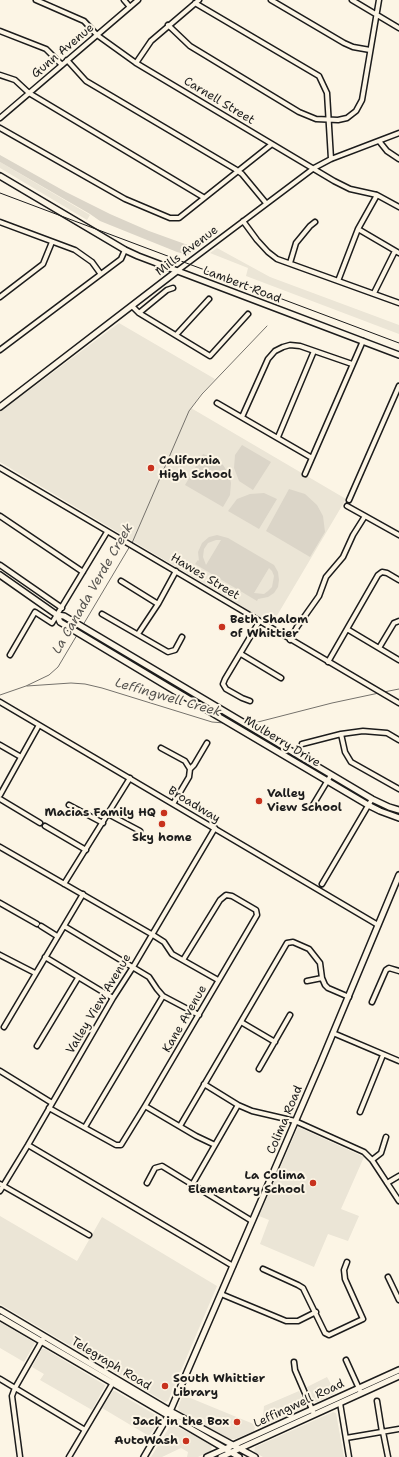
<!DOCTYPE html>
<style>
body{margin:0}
canvas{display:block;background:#fcf5e5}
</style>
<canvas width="399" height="1457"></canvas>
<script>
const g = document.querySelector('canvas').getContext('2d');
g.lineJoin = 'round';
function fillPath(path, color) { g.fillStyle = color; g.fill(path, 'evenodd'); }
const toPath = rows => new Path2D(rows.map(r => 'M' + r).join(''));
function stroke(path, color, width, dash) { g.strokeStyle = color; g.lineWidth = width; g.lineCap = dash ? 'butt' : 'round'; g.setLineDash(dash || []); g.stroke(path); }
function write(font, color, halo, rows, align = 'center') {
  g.font = font + ' "Shantell Sans",sans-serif'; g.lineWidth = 4; g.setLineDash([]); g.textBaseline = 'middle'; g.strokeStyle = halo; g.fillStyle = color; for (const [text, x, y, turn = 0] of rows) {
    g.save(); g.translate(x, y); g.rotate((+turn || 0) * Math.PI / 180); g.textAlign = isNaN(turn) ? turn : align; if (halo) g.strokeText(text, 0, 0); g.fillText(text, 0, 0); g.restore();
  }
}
fillPath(toPath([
 [0,162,90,215,87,220,0,168],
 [217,248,270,277,399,325,399,334,246,276,248,268,210,253],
 [119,323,215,379,200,395,191,408,346,499,272,624,0,462,0,412],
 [298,1127,364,1157,341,1209,359,1216,348,1241,328,1234,314,1267,260,1244,269,1220,259,1216],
 [0,1216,77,1261,102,1217,217,1286,168,1401,165,1402,0,1304],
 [0,1322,35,1343,24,1362,0,1348],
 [42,1349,45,1349,105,1385,105,1386,92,1410,40,1380,44,1374,32,1367],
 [327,1377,336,1393,317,1402,314,1402,307,1387],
 [113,1391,115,1391,159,1417,159,1421,149,1436,102,1408],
 [299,1391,305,1404,304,1408,262,1427,264,1406],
 [183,1395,256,1425,254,1431,235,1439,230,1439,179,1411,178,1407],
 [333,1412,336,1413,344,1457,263,1457,254,1452,255,1447],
 [173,1425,212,1444,211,1451,198,1457,187,1457,188,1452,181,1448,162,1457,151,1457,170,1426]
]), '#ebe5d6');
fillPath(toPath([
 [0,155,66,192,110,214,149,231,196,248,188,255,177,252,100,221,90,214,0,162],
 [242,445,271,462,253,490,239,481,234,468,235,455],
 [203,454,211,457,223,465,229,474,231,483,230,495,223,507,185,485],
 [289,489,305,494,317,505,323,516,325,532,310,557,266,531],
 [264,493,277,499,259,529,228,511,237,499,250,494],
 [217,535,228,538,274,565,278,572,279,580,278,587,274,593,268,597,258,599,257,601,195,564,198,560,199,561,198,552,202,543,209,537],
 [216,540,221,540,206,565,203,557,204,549,208,543],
 [269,568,272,571,274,576,272,587,268,591,264,594,254,593]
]), '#dbd5c8');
stroke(toPath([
 [132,543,189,411,202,394,267,326],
 [83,625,130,546],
 [27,686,71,683,85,684,102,688,212,722,224,723],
 [384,692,399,689],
 [0,695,26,686,49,675,58,667,77,635],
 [233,723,240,723],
 [247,723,254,723,332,703,379,693]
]), '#75726c', 1);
const minor = toPath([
 [36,0,84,21,97,35,136,63,334,181,350,189,377,195,399,207],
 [124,0,130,7],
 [271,0,344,43,353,47,370,50],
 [352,0,399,28],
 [195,3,319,76,327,93,331,159],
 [168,25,190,46,299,112,316,119,338,120,347,118,356,111,362,100,379,0],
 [0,31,46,49,62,65],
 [67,60,86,81,235,169,242,174,266,203],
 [136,63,151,41,199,0],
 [0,75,15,80,29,93,203,197],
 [0,118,138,0],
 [0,128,125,199,170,218,179,218,272,144],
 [379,141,387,151,399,159],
 [243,221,257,240,268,252,277,259,399,303],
 [0,222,75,250,92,262,100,273],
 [358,229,399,253],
 [290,263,296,243,310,226,315,222],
 [177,271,314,168,331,159,399,133],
 [338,281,358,229,377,195],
 [374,293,395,251],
 [0,297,43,264,52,242],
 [132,306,139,313,210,356,248,314],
 [139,313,167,290,173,288],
 [176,335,209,299],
 [0,350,121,259,125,250],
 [217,403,312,458],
 [242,417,268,359,275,351,283,347,290,345,300,346,352,364],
 [278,437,314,351],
 [0,468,399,703],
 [305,474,363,341],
 [349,500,399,386],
 [0,516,83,572],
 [365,516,399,535],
 [0,565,62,608],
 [121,581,158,604],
 [102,614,168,652,175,650,182,637],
 [347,629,399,660],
 [138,634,158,604,176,571],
 [290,640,297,627,319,596,326,577,343,557,353,535,365,516,347,506],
 [379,648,394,623,399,621],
 [241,654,281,678],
 [10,655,35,612,52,623,107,532],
 [328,662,378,575,382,572,387,573,399,580],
 [250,701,242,698,226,689,223,684,225,679,259,622],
 [0,702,378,925],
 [341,734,345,752,351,762,399,789],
 [302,744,341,734,363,731,387,733,399,740],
 [0,745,21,757],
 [161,748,185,761,190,769],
 [0,795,39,725],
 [0,799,40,823],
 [173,804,189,777,190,769,194,765,207,743],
 [69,805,103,823],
 [313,805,331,775],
 [108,814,140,831],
 [45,826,86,850],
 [0,847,153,935,164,942,172,954,218,980],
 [64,884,130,778],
 [322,884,372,799],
 [0,903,37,924],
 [41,926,57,936],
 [64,926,149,977,157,989,163,996,199,1015],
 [0,955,35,973],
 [45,957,113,998],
 [307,981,322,978],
 [372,1002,386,970,389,968,399,971],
 [241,1022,275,1042],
 [4,1027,83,894],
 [333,1033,399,1061],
 [37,1046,78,978],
 [259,1069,290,1015],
 [0,1071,52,1103],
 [204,1084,238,1105,252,1111,295,1121,364,1152,372,1160,399,1201],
 [145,1106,196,1136,215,1145],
 [49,1108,116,1145,121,1145,145,1106,257,915,256,910,232,896,226,895,220,900,183,960],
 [360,1112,383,1055],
 [180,1126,287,943,293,942,309,949,320,963,322,978,325,985,328,988,349,997],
 [85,1127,163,996],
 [28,1145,233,1266],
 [372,1160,381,1153,386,1137],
 [147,1183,155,1168,162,1166,252,1221],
 [387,1183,399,1176],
 [0,1184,89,1235],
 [192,1185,238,1105],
 [0,1191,28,1145,113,998,133,967,215,828],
 [263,1269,298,1285,303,1288,325,1333,329,1335,363,1319,345,1279,344,1270,347,1262],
 [388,1277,399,1300],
 [221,1294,286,1321,298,1321,316,1312],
 [346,1360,361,1393],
 [294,1362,295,1370,314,1414],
 [0,1379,85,1430],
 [377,1401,382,1432],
 [340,1403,349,1457],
 [383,1432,388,1457],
 [346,1438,399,1429],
 [20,1457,12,1396,15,1388,43,1339],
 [69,1457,114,1381]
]);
const major = toPath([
 [0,176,125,250,138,256,399,355],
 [0,407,177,271],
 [0,575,57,615,64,616,372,799,389,807,399,810],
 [57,615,60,622,170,688,368,805,380,811,399,818],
 [0,1310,170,1411,255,1457],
 [0,1317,239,1457],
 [144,1457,168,1416,321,1062,399,875],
 [207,1457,399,1370],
 [221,1457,399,1376]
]);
stroke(minor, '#1c1c1c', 7);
stroke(major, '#1c1c1c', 8);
stroke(minor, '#fcf5e5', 4);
stroke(major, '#fcf5e5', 5);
stroke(toPath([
 [0,193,399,343]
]), '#1c1c1c', 1);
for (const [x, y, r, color] of [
 [151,468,4,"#c8321e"],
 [222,627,4,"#c8321e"],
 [259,801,4,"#c8321e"],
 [164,813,4,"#c8321e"],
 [162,824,4,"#c8321e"],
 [313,1183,4,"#c8321e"],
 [165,1386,4,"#c8321e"],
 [237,1422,4,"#c8321e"],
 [186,1441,4,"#c8321e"]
]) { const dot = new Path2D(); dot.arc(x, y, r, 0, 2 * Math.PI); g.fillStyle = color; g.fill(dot); stroke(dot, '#fcf5e5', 1.5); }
write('12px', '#1c1c1c', '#fcf5e5', [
 ["Gunn Avenue",63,51,-40],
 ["Carnell Street",219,101,31],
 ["Mills Avenue",187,251,-37],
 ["Lambert Road",242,285,21],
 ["Hawes Street",205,577,31],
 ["Mulberry Drive",282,742,31],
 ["Broadway",194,805,31],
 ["Valley View Avenue",99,1004,-59],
 ["Kane Avenue",185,1019,-60],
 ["Colima Road",285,1120,-67],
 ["Telegraph Road",111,1364,31],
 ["Leffingwell Road",299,1404,-25]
]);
write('bold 12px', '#1c1c1c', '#fcf5e5', [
 ["California",159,461],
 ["High School",159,475],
 ["Beth Shalom",230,620],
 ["of Whittier",230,634],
 ["Valley",267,794],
 ["View School",267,808],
 ["Macias Family HQ",156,813,"right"],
 ["Sky home",162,838,"center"],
 ["La Colima",305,1176,"right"],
 ["Elementary School",305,1190,"right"],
 ["South Whittier",173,1379],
 ["Library",173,1393],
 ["Jack in the Box",229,1422,"right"],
 ["AutoWash",178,1441,"right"]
], 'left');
write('italic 13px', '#575551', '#fcf5e5', [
 ["La Canada Verde Creek",93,589,-60],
 ["Leffingwell Creek",168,698,16]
]);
</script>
